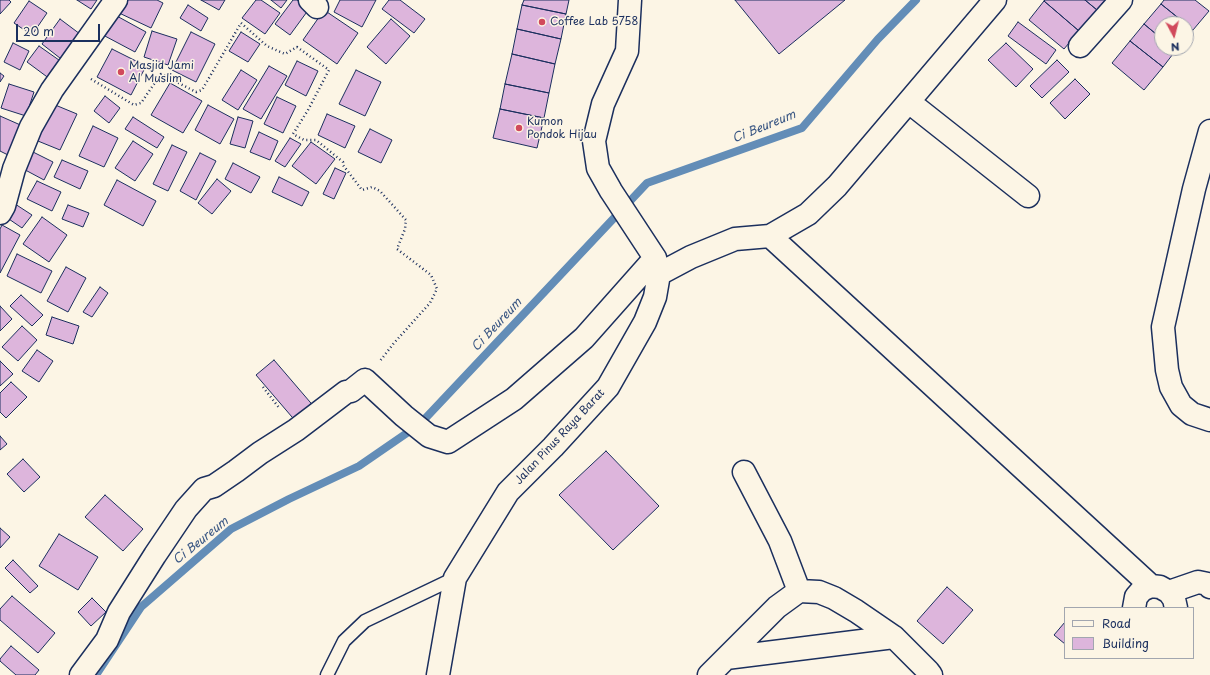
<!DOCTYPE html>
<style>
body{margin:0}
#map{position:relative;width:1210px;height:675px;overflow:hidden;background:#fcf5e5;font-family:"Playpen Sans",sans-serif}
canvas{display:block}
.legend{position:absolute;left:1064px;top:607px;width:130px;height:52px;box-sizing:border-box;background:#fcf5e5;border:1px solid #a2a6af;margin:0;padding:5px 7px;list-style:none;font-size:12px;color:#1b2f5e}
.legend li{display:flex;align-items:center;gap:8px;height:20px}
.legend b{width:20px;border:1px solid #a2a6af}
.north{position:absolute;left:1154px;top:16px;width:40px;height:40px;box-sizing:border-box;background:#fcf5e5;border:1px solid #a2a6af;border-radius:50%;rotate:173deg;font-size:11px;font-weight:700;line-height:16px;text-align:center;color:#1b2f5e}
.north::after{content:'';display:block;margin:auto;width:14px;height:18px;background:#d1495b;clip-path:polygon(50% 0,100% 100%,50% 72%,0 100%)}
.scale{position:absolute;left:16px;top:24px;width:84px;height:18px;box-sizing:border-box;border:2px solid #1b2f5e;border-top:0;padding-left:5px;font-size:12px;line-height:14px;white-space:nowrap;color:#1b2f5e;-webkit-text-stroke:3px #fcf5e5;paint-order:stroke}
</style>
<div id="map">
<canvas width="1210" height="675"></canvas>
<ul class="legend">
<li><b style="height:5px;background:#fcf5e5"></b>Road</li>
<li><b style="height:11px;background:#ddb5dc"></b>Building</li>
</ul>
<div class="north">N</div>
<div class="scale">20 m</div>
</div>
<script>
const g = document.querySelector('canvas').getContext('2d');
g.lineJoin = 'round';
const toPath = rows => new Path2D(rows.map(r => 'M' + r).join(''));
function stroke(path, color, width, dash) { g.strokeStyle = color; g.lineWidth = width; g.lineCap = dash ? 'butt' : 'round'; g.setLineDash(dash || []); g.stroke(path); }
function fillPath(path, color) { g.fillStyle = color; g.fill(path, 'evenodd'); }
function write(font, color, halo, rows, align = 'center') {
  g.font = font + ' "Playpen Sans",sans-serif'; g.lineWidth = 3; g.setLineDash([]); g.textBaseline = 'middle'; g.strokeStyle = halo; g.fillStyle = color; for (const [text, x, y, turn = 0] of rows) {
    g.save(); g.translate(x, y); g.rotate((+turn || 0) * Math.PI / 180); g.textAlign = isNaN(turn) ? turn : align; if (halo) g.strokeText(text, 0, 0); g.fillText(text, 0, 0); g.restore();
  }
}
stroke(toPath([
 [96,675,141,607,231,529,289,499,359,466,420,424,647,183,802,128,878,39,916,0]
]), '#638db7', 8);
const building = toPath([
 [0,0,9,0,11,2,0,14,0,0],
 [77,0,97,0,91,9,77,0],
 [123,0,157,0,163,3,151,28,117,12,123,0],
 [201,0,225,0,219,10,201,0],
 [256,0,261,0,280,13,265,34,242,18,256,0],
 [271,0,287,0,281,8,271,0],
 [293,0,297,0,309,9,290,35,275,24,293,0],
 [340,0,376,0,362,27,334,12,340,0],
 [389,0,400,0,425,19,414,33,382,9,389,0],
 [524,0,569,0,566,14,522,5,524,0],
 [735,0,845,0,779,54,735,0],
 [1045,0,1085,0,1097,10,1079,31,1044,1,1045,0],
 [1085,0,1105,0,1097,10,1085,0],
 [1164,0,1195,0,1209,11,1193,30,1161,4,1164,0],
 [29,1,47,13,32,35,14,23,29,1],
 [1044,1,1079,31,1064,49,1029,20,1044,1],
 [1161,4,1186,24,1162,24,1162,39,1144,24,1161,4],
 [188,5,208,18,201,31,180,18,188,5],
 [522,5,566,14,561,39,517,29,522,5],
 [324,10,358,33,337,64,303,40,324,10],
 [115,15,146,32,135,52,103,35,115,15],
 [60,19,84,37,65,62,42,44,60,19],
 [391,19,410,36,386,64,367,47,391,19],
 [1018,22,1056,50,1046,64,1008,36,1018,22],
 [1144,24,1162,39,1162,48,1173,48,1176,50,1163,67,1130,41,1144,24],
 [1186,24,1193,30,1186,39,1186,24],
 [517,29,561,39,555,64,512,54,517,29],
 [152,31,177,39,168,65,144,57,152,31],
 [191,32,215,44,196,82,172,70,191,32],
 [241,32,260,44,248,62,229,51,241,32],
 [1130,41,1163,67,1144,90,1112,63,1130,41],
 [13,43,29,51,20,70,4,62,13,43],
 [1006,43,1033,69,1016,87,988,60,1006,43],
 [39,46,66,65,54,82,27,62,39,46],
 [112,49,146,66,131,95,97,77,112,49],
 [512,54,555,64,549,93,505,84,512,54],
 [1057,60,1069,72,1042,98,1030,86,1057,60],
 [297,61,318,71,306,96,285,85,297,61],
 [269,66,287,76,261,119,243,109,269,66],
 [241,70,257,80,238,110,222,100,241,70],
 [356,70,381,82,365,116,339,104,356,70],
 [0,73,4,76,0,82,0,73],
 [1075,79,1090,94,1065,119,1050,103,1075,79],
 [170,83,202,101,183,133,151,115,170,83],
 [9,84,34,92,26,116,1,108,9,84],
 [505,84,549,93,544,118,500,109,505,84],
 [105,96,120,108,109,123,94,111,105,96],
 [277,97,296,106,283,133,264,124,277,97],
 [48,102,77,114,60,150,33,139,48,102],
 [208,105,234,119,220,144,195,130,208,105],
 [500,109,544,118,537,148,493,138,500,109],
 [327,114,355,126,345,148,318,135,327,114],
 [0,116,25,127,12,157,0,151,0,116],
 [133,117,164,137,157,148,125,129,133,117],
 [238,117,253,121,245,148,230,144,238,117],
 [93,126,118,138,104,167,79,156,93,126],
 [370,129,392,140,381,163,358,152,370,129],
 [259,132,278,141,270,160,250,152,259,132],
 [290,138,301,144,285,167,275,161,290,138],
 [133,141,153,154,135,181,115,168,133,141],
 [311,142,335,159,316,184,292,166,311,142],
 [172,145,187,152,168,191,153,184,172,145],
 [25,148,53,162,44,180,16,165,25,148],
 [200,153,216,161,196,200,180,191,200,153],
 [62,160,88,171,80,189,54,177,62,160],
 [233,163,260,177,251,193,225,179,233,163],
 [335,168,346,173,334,199,323,194,335,168],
 [279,177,309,192,302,206,272,192,279,177],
 [217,179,231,191,212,214,198,203,217,179],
 [117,180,156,201,143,226,104,205,117,180],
 [37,181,61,192,52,211,27,199,37,181],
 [12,202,32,215,22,228,3,215,12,202],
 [68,205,89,213,83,227,62,219,68,205],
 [42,217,67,235,49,262,23,244,42,217],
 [2,225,20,235,0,273,0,229,2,225],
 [17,254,52,271,41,293,7,276,17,254],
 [66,267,86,278,68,312,47,301,66,267],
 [100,287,108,293,92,317,83,312,100,287],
 [21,295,43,315,32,326,10,306,21,295],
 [0,306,12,319,0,331,0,306],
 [52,317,79,326,73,344,46,335,52,317],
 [22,326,37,340,18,361,2,347,22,326],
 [37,350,53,361,39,382,22,371,37,350],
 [274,360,316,409,298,424,256,375,274,360],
 [0,361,13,374,0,386,0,361],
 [11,382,27,397,6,418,0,412,0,393,11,382],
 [0,436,7,444,0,450,0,436],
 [606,451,659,506,613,550,559,495,606,451],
 [23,459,40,477,24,492,7,474,23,459],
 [105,495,143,529,123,551,85,517,105,495],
 [0,528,10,537,0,548,0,528],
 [59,534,98,557,78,590,39,566,59,534],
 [13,560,38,586,30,593,5,568,13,560],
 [947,587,973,610,943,644,917,621,947,587],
 [12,596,55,633,38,653,0,620,0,609,12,596],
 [92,598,106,612,91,626,78,612,92,598],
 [1065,622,1065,644,1054,635,1065,622],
 [11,646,39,670,35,675,16,675,0,661,0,659,11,646]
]);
fillPath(building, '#ddb5dc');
stroke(building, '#1b2f5e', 1);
const service = toPath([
 [327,675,344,641,365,621,455,578]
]);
const minor = toPath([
 [310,0,317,7],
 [1080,46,1121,0],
 [909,102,1028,196],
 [1210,131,1194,189,1163,327,1167,370,1171,387,1181,405,1192,414,1210,420],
 [0,213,4,206,14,169,31,127,52,90,116,0],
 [770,236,1151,586],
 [659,274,691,257,735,239,770,236,808,214,837,186,995,0],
 [744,472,780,541,799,591],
 [1169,592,1198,582,1208,584,1210,587],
 [1134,608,1136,597,1142,590,1151,586,1160,587,1169,592,1174,599,1176,608],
 [726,658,777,607,799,591,819,592,834,598,856,611,894,637],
 [81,675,107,640,119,612,155,555,186,509,204,489,214,486,236,471,260,453,296,430,346,392,351,391,365,380,404,416,429,436,448,442,514,399,584,338,655,258],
 [438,675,455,578,508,492,553,447,608,387,645,322,655,297,659,274,655,258,611,191,598,168,594,141,603,104,627,51,630,0],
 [709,675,726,658,894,637,928,671,931,675]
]);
stroke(service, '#1b2f5e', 15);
stroke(minor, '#1b2f5e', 25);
stroke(toPath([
 [91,79,134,105,141,103,161,74,196,92,202,90,241,23,267,46,285,54,297,47,329,70,308,110,293,134,304,140,316,140,343,162,343,165,362,190,372,187,380,191,406,220,405,229,397,249,431,275,437,289,430,303,394,343,380,361],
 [263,387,280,409]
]), '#1b2f5e', 2.5, [1, 3]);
stroke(service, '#fcf5e5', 12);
stroke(minor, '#fcf5e5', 22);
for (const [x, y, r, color] of [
 [542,22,4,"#d1495b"],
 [121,72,4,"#d1495b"],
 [519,128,4,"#d1495b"]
]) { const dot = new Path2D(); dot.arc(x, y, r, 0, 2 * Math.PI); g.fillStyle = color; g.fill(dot); stroke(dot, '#fcf5e5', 1.5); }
write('11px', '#1b2f5e', '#fcf5e5', [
 ["Coffee Lab 5758",550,22],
 ["Masjid Jami",129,66],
 ["Al Muslim",129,79],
 ["Kumon",527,122],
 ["Pondok Hijau",527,135]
], 'left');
write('11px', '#1b2f5e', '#fcf5e5', [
 ["Jalan Pinus Raya Barat",560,437,-47]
]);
write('italic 12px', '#395683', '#fcf5e5', [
 ["Ci Beureum",764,127,-22],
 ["Ci Beureum",497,325,-47],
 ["Ci Beureum",201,541,-39]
]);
</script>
